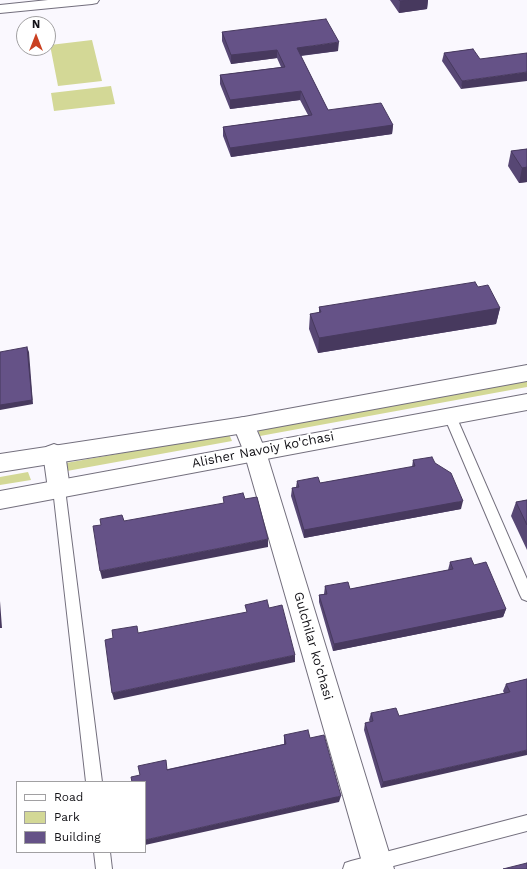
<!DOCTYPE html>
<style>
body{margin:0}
#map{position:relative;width:527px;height:869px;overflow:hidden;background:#faf8fe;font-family:"Work Sans",sans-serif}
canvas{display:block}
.legend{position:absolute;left:16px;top:781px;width:130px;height:72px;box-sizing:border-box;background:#fff;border:1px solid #a1a0a2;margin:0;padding:5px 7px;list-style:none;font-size:12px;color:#131217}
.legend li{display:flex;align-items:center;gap:8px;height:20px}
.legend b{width:20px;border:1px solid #a1a0a2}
.north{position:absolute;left:16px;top:16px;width:40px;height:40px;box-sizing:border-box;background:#fff;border:1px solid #a1a0a2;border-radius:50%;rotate:0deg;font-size:11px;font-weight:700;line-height:16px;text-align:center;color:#131217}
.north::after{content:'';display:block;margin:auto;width:14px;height:18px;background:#ca4021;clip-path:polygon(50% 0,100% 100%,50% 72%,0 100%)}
</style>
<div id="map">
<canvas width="527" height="869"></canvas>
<ul class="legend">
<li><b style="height:5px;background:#fff"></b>Road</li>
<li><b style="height:11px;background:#d3d896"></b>Park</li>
<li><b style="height:11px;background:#655287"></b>Building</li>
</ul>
<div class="north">N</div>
</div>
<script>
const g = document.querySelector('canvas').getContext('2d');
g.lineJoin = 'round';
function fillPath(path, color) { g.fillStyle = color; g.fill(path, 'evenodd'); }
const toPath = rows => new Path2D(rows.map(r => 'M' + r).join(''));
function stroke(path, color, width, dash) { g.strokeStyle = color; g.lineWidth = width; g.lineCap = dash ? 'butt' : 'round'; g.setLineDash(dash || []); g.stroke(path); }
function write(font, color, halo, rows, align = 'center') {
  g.font = font + ' "Work Sans",sans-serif'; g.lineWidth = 4; g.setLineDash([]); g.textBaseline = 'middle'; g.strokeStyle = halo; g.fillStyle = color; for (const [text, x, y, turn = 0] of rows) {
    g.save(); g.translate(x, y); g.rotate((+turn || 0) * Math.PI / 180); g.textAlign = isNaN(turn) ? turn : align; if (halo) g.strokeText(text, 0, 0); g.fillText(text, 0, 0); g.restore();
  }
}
fillPath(toPath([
 [92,40,102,81,58,86,50,45],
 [111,86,115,104,54,111,51,93],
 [527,380,527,387,260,436,258,429],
 [229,434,232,441,67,471,66,463],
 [28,472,31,480,0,485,0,477]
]), '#d3d896');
const service = toPath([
 [450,411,454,413,456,416,527,579,527,601,522,599,520,595,444,416,446,413,450,411],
 [59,484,63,485,65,489,102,782,86,782,53,489,55,485,59,484],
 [527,815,527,831,382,869,343,869,345,863,351,861,527,815],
 [94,852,110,852,112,869,96,869,94,852]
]);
const minor = toPath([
 [48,0,99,0,97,3,92,4,0,13,0,5,48,0],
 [244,417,252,419,266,452,394,869,364,869,244,452,233,425,236,419,244,417],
 [54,444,62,447,65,453,70,489,67,496,59,498,51,496,48,489,43,453,46,447,54,444]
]);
const tertiary = toPath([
 [527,365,527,381,244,433,0,472,0,454,244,417,527,365],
 [527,394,527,410,0,509,0,491,527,394]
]);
stroke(service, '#736f7d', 2);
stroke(minor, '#736f7d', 2);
stroke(tertiary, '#736f7d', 2);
fillPath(service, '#fff');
fillPath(minor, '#fff');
fillPath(tertiary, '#fff');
fillPath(toPath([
 [390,0,428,0,427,9,399,13],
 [222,32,338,51,301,56,328,110,393,125,392,134,231,157,223,136,223,127,308,115,300,100,230,109,220,84,220,75,281,67,277,58,231,64,222,41],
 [473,49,461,89,442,61,444,53],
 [527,149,527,182,519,183,508,166,511,151],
 [478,287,500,308,496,324,318,353,309,329,310,314,319,313,319,307],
 [413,460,435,463,461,509,304,538,291,496,292,488,296,487,297,481,320,483,412,467],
 [527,500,527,550,511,516,516,502],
 [450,562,474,565,506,609,503,617,333,651,319,602,319,595,324,594,325,586,350,589,448,570],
 [527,679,381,788,364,730,365,723,370,722,369,720,371,713,399,716,504,693,503,691,506,684],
 [284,735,310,738,339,802,140,775,284,744]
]), '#574774');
fillPath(toPath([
 [409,0,428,0,427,9,399,13,400,1],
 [339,42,338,51,297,56,297,48],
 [277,50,277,58,231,64,231,55],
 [527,72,527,81,461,89,462,81],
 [301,91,300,100,230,109,230,100],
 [393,125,392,134,231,157,230,148],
 [527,167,527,182,519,183,522,168],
 [500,308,496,324,318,353,319,338],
 [27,347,29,352,33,404,0,410,0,405],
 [463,501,461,509,304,538,304,530],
 [268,539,268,547,102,579,100,571],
 [0,601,2,628,0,628],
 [506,609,503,617,333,651,334,644],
 [295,655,295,662,114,700,112,693],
 [527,750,527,755,381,788,383,782],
 [341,796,339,802,145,845,145,840]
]), '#47395e');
const building = toPath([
 [399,0,409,0,400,1,399,0],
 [326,19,339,42,297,48,328,110,381,103,393,125,230,148,223,127,312,115,301,91,230,100,220,75,285,67,277,50,231,55,222,32,326,19],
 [473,49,480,59,527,53,527,72,462,81,444,53,473,49],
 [527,149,527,167,522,168,511,151,527,149],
 [475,282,478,287,488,285,500,308,319,338,310,314,321,312,319,307,475,282],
 [27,347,32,400,0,405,0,352,27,347],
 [432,457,435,463,451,473,463,501,304,530,292,488,299,487,297,481,318,477,320,483,415,466,413,460,432,457],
 [243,493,245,499,257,497,268,539,100,571,93,526,101,525,100,519,122,515,124,521,224,503,223,497,243,493],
 [527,500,527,525,516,502,527,500],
 [471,558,474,565,486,562,506,609,334,644,319,595,327,594,325,586,348,582,350,589,453,569,450,562,471,558],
 [267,600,269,608,282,605,295,655,112,693,105,640,113,638,112,630,137,626,138,633,247,612,245,605,267,600],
 [527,679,527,750,383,782,365,723,373,721,371,713,396,708,399,716,510,692,506,684,527,679],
 [308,730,310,738,324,735,341,796,145,840,145,782,132,782,131,777,140,775,138,766,166,760,167,770,286,744,284,735,308,730],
 [527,863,527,869,503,869,527,863]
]);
fillPath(building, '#655287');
stroke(building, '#47395e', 1);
write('13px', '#131217', '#fff', [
 ["Alisher Navoiy ko'chasi",263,450,-11],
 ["Gulchilar ko'chasi",313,646,74]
]);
</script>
